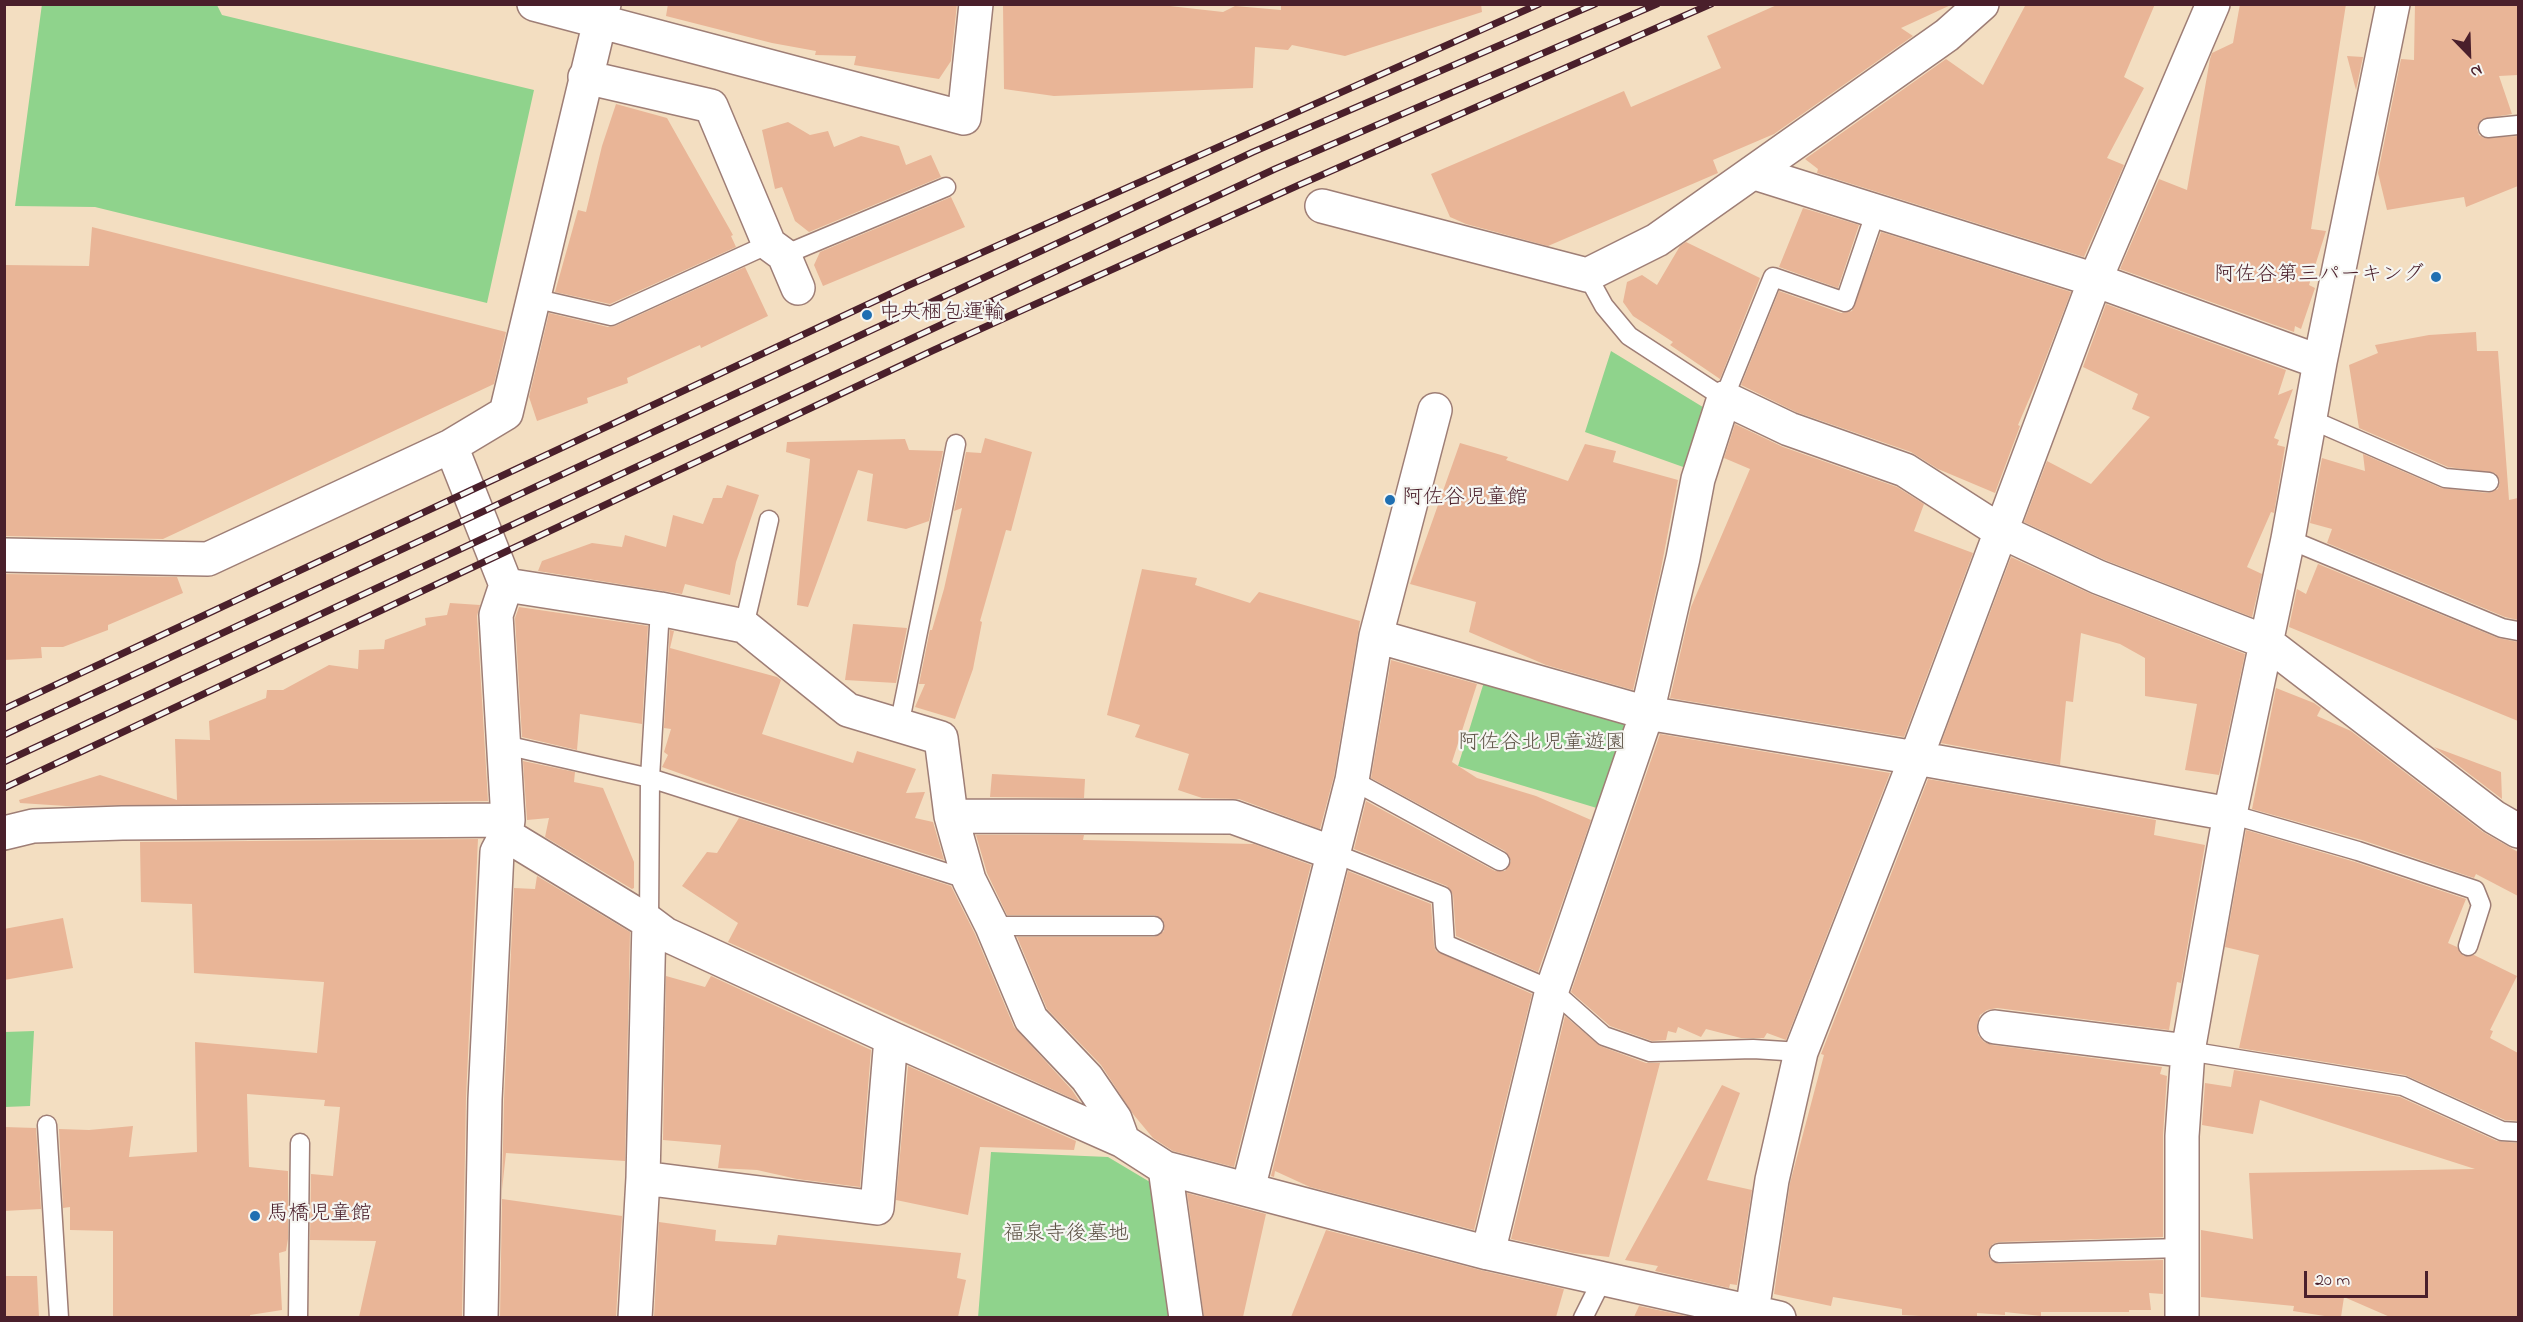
<!DOCTYPE html>
<meta charset="utf-8">
<style>
body{margin:0}
#map{position:relative;width:2523px;height:1322px;overflow:hidden;background:#f3dec1;font-family:"Indie Flower",sans-serif}
canvas{display:block}
.frame{position:absolute;inset:0;border:6px solid #4a1f2b;pointer-events:none}
.north{position:absolute;left:2439px;top:24px;width:60px;height:60px;-webkit-text-stroke:4px #f6f6f2;paint-order:stroke;rotate:157deg;font-size:16px;font-weight:700;line-height:24px;text-align:center;color:#4a1f2b}
.north::after{content:'';display:block;margin:auto;width:21px;height:27px;background:#4a1f2b;clip-path:polygon(50% 0,100% 100%,50% 72%,0 100%)}
.scale{position:absolute;left:2304px;top:1271px;width:124px;height:27px;box-sizing:border-box;border:3px solid #4a1f2b;border-top:0;padding-left:8px;font-size:18px;line-height:21px;white-space:nowrap;color:#4a1f2b;-webkit-text-stroke:4px #f6f6f2;paint-order:stroke}
</style>
<div id="map">
<canvas width="2523" height="1322"></canvas>
<div class="frame"></div>
<div class="north">N</div>
<div class="scale">20 m</div>
</div>
<script>
const g = document.querySelector('canvas').getContext('2d');
g.lineJoin = 'round';
function fillPath(path, color) { g.fillStyle = color; g.fill(path, 'evenodd'); }
const toPath = rows => new Path2D(rows.map(r => 'M' + r).join(''));
function stroke(path, color, width, dash) { g.strokeStyle = color; g.lineWidth = width; g.lineCap = dash ? 'butt' : 'round'; g.setLineDash(dash || []); g.stroke(path); }
function write(font, color, halo, rows, align = 'center') {
  g.font = font + ' "Indie Flower","Klee One",sans-serif'; g.lineWidth = 4.5; g.setLineDash([]); g.textBaseline = 'middle'; g.strokeStyle = halo; g.fillStyle = color; for (const [text, x, y, turn = 0] of rows) {
    g.save(); g.translate(x, y); g.rotate((+turn || 0) * Math.PI / 180); g.textAlign = isNaN(turn) ? turn : align; if (halo) g.strokeText(text, 0, 0); g.fillText(text, 0, 0); g.restore();
  }
}
fillPath(toPath([
 [42,4,217,5,222,15,534,90,487,303,95,207,15,206],
 [1611,351,1711,412,1686,468,1585,432],
 [1484,682,1626,725,1600,809,1458,766],
 [34,1031,30,1106,5,1107,5,1032],
 [991,1152,1108,1157,1160,1188,1176,1317,978,1318]
]), '#8fd38c');
fillPath(toPath([
 [668,4,957,4,951,61,939,79,854,65,856,56,815,55,816,51,772,43,666,16],
 [1003,4,1152,4,1223,12,1235,6,1281,10,1281,4,1481,4,1482,12,1345,56,1292,45,1288,50,1255,47,1253,88,1054,96,1004,89],
 [1779,4,1953,4,1901,28,1913,36,1774,134,1713,160,1718,173,1548,246,1466,224,1450,217,1431,174,1624,91,1631,107,1721,68,1707,36],
 [2026,4,2155,4,2124,77,2144,88,2107,158,2124,165,2084,257,1817,173,1818,169,1805,159,1946,59,1983,85],
 [2240,4,2346,4,2311,229,2326,231,2309,285,2315,288,2301,329,2295,326,2294,332,2120,269,2159,179,2187,190,2210,59,2212,53,2233,43],
 [2415,4,2518,4,2518,75,2499,76,2512,114,2482,119,2477,129,2479,135,2484,138,2518,136,2518,186,2466,207,2464,197,2387,210,2378,173,2401,59,2414,60],
 [2347,56,2363,57,2356,90],
 [616,104,667,118,733,235,731,236,736,247,610,304,555,292,578,210,586,212,602,146],
 [788,122,810,135,828,131,834,147,861,136,899,146,906,165,931,155,941,177,809,232,795,221,782,187,775,189,762,130],
 [951,197,965,227,823,286,814,265,820,252],
 [1803,208,1859,225,1838,288,1779,267],
 [92,227,506,332,494,384,163,539,4,536,4,265,89,266],
 [1881,232,2071,292,2037,381,2018,425,2020,426,1995,493,1938,469,1911,452,1796,412,1741,385,1779,291,1841,313,1852,311],
 [1686,242,1760,278,1720,379,1670,345,1673,342,1633,316,1623,302,1627,282,1642,275,1657,285,1680,246],
 [745,267,768,316,701,348,700,345,627,378,628,383,587,398,588,403,537,421,529,397,549,313,608,327,615,326],
 [2106,304,2286,370,2278,395,2293,389,2274,438,2279,440,2277,445,2285,447,2274,513,2271,512,2247,567,2262,574,2252,617,2105,560,2024,522,2047,461,2091,484,2150,417,2132,409,2138,394,2083,367],
 [2476,332,2477,351,2498,351,2509,500,2518,498,2518,620,2505,617,2327,543,2332,529,2310,523,2322,458,2365,471,2363,454,2441,488,2488,493,2498,489,2500,482,2495,473,2448,467,2359,428,2349,365,2378,353,2375,345,2429,335],
 [1735,424,1783,447,1897,487,1924,504,1914,531,1973,553,1904,737,1670,698,1691,607,1750,469,1724,458],
 [985,438,1032,452,1011,531,1006,530,980,621,982,622,973,669,955,719,915,707,925,684,919,684,930,630,932,630,944,589,962,508,954,511,966,452,981,453],
 [905,439,909,450,943,451,929,521,906,529,867,521,873,474,858,470,808,607,797,605,810,459,786,452,787,442],
 [1460,443,1508,457,1506,460,1568,481,1585,444,1616,451,1613,462,1678,480,1660,574,1633,690,1546,665,1469,632,1476,602,1410,584],
 [727,485,759,495,736,562,730,595,685,584,682,594,538,571,542,561,592,543,622,547,625,535,666,547,673,515,703,524,713,498,722,498],
 [2011,557,2091,594,2245,654,2219,775,2185,770,2197,704,2145,696,2145,658,2120,644,2081,633,2073,702,2066,701,2060,765,1941,743],
 [2318,564,2498,638,2518,642,2518,721,2289,627,2297,589,2306,594],
 [1142,569,1197,578,1195,585,1250,603,1259,592,1360,621,1334,776,1320,829,1239,799,1202,798,1178,790,1189,754,1135,737,1140,725,1107,715],
 [4,574,177,577,183,593,108,625,108,630,63,647,41,647,42,658,4,660],
 [450,603,480,605,477,616,488,801,66,806,20,803,19,800,100,775,177,800,175,739,210,740,209,721,266,698,267,690,283,690,329,665,358,669,359,650,384,649,385,640,426,625,425,618,447,615],
 [519,607,648,626,642,724,580,714,577,750,522,737,515,618],
 [853,624,907,628,896,683,845,680],
 [670,630,674,631,670,648,777,677,781,680,762,734,853,763,857,751,916,769,906,793,925,792,915,818,933,822,944,860,732,792,662,767,668,755,664,752,671,729,664,728],
 [1391,660,1477,684,1452,762,1477,778,1536,796,1591,820,1538,972,1456,936,1453,895,1447,886,1354,849,1366,801,1495,871,1505,871,1511,861,1505,851,1371,778],
 [2276,688,2314,703,2321,708,2317,716,2351,731,2483,832,2518,852,2518,896,2476,874,2474,878,2362,840,2252,809],
 [1660,734,1890,773,1786,1040,1767,1033,1764,1038,1741,1038,1706,1029,1701,1037,1678,1027,1676,1033,1668,1031,1666,1040,1652,1041,1610,1026,1571,992],
 [2434,747,2501,772,2502,799],
 [523,761,575,772,574,782,603,788,634,862,634,888,632,889,545,837,549,818,527,820],
 [992,774,1085,779,1084,798,990,797],
 [1928,779,2156,820,2154,835,2205,845,2181,983,2177,982,2169,1030,1997,1008,1987,1010,1980,1015,1977,1024,1978,1035,1984,1042,1992,1045,2162,1067,2160,1074,2167,1076,2163,1135,2163,1237,1999,1242,1993,1244,1988,1253,1990,1259,1999,1264,2163,1260,2163,1294,2149,1293,2151,1310,2129,1310,2129,1312,2041,1312,2041,1316,2005,1312,2005,1315,1977,1313,1977,1316,1942,1316,1939,1317,1902,1315,1902,1309,1833,1297,1831,1306,1774,1294,1790,1183,1824,1055,1821,1054],
 [739,818,951,886,975,934,1014,1027,1072,1090,1080,1102,728,942,738,923,682,886,707,852,717,853],
 [2246,830,2355,862,2466,899,2448,943,2457,947,2464,956,2474,955,2517,976,2490,1030,2493,1031,2490,1038,2518,1053,2518,1121,2505,1120,2405,1075,2239,1048,2259,955,2225,947],
 [976,835,1084,835,1083,840,1254,844,1311,865,1234,1167,1173,1151,1153,1138,1133,1114,1101,1065,1047,1009,1017,937,1154,937,1164,931,1163,920,1154,915,1007,915,987,873],
 [478,839,466,1098,462,1317,359,1317,376,1241,310,1240,311,1174,333,1176,340,1107,324,1106,325,1100,247,1094,249,1167,288,1171,288,1239,286,1251,279,1253,282,1310,250,1315,250,1317,113,1317,113,1231,70,1230,70,1207,63,1208,59,1129,89,1130,133,1126,129,1157,197,1152,195,1042,317,1053,324,982,194,973,192,904,141,902,140,842],
 [1348,871,1431,904,1434,945,1436,951,1532,994,1474,1230,1310,1187,1275,1171,1274,1177,1271,1176],
 [537,876,630,932,625,1161,506,1153,502,1190,504,1100,514,888,535,889],
 [63,918,73,968,4,980,4,929],
 [666,976,705,987,711,976,871,1050,860,1187,797,1179,757,1170,718,1168,721,1145,663,1140],
 [1565,1016,1600,1046,1646,1063,1660,1063,1609,1257,1574,1253,1511,1239],
 [908,1066,1076,1141,1074,1150,980,1147,968,1215,896,1200],
 [2234,1070,2400,1097,2497,1141,2518,1143,2518,1317,2390,1317,2344,1297,2341,1317,2331,1317,2293,1311,2294,1306,2201,1297,2201,1230,2253,1239,2249,1173,2475,1169,2260,1100,2253,1134,2202,1125,2205,1083,2231,1087],
 [1722,1085,1740,1093,1707,1180,1752,1190,1737,1285,1730,1284,1729,1288,1655,1271,1658,1266,1625,1260],
 [4,1127,36,1128,41,1209,4,1211],
 [1187,1193,1266,1214,1243,1317,1204,1317],
 [502,1199,622,1216,616,1317,500,1317],
 [659,1222,716,1230,715,1241,776,1245,778,1235,961,1253,957,1278,966,1280,958,1317,654,1317],
 [1326,1230,1484,1271,1564,1289,1556,1317,1291,1317],
 [4,1276,37,1276,39,1317,4,1317],
 [1639,1306,1691,1317,1634,1317]
]), '#e9b597');
const lane = toPath([
 [2488,128,2518,125],
 [784,255,946,187],
 [1587,275,1604,306,1629,336,1724,398,1773,277,1845,302,1876,211],
 [533,298,611,316,769,244],
 [2310,419,2445,478,2489,482],
 [2288,539,2502,628,2518,631],
 [744,626,769,520],
 [899,726,956,444],
 [505,745,650,778,969,880],
 [1352,780,1500,861],
 [2230,814,2358,851,2475,890,2481,905,2468,946],
 [1333,853,1442,896,1445,944,1552,990,1604,1036,1650,1052,1753,1049,1801,1052],
 [649,922,650,778,660,609],
 [992,926,1154,926],
 [2188,1051,2403,1086,2502,1131,2518,1132],
 [47,1125,59,1318],
 [1999,1253,2181,1248],
 [298,1318,300,1143],
 [1583,1318,1603,1278]
]);
const street = toPath([
 [534,4,964,118,976,4],
 [585,77,711,106,769,244,784,255,798,288],
 [1755,173,2095,280,2320,362],
 [1322,206,1587,275,1657,240,1947,35,1982,4],
 [451,446,506,585,496,615,508,820,506,835,497,852,485,1099,481,1318],
 [4,555,208,559,451,446,506,413,604,4],
 [506,585,660,609,744,626,848,710,941,738,951,816,969,880,992,926,1031,1019,1087,1078,1115,1119,1123,1141],
 [1376,636,1647,713,1916,758,2230,814],
 [951,816,1233,817,1333,853],
 [4,833,33,826,122,823,508,820],
 [506,835,649,922,665,934,891,1038,1123,1141,1165,1168,1488,1253,1779,1318],
 [1995,1027,2188,1051],
 [1165,1168,1186,1318],
 [643,1178,877,1208,891,1038],
 [1248,1189,1352,780,1376,636,1435,410],
 [1488,1253,1552,990,1647,713,1683,558,1698,479,1724,398,1789,429,1905,470,2000,531,2098,577,2266,642,2494,817,2518,831],
 [635,1318,643,1178,649,922],
 [1751,1318,1772,1180,1801,1052,1916,758,2095,280,2213,4],
 [2182,1318,2182,1136,2188,1051,2230,814,2288,539,2320,362,2393,4]
]);
stroke(lane, '#9e7e76', 21);
stroke(street, '#9e7e76', 36);
stroke(lane, '#fff', 18);
stroke(street, '#fff', 33);
const rail = toPath([
 [4,709,907,286,1539,4],
 [4,735,1253,152,1595,4],
 [4,762,1275,169,1657,4],
 [4,788,934,350,1299,185,1711,4]
]);
stroke(rail, '#4a1f2b', 7);
stroke(rail, '#f6f6f2', 4.5, [14]);
for (const [x, y, r, color] of [
 [2436,277,6,"#1f6fb2"],
 [867,315,6,"#1f6fb2"],
 [1390,500,6,"#1f6fb2"],
 [255,1216,6,"#1f6fb2"]
]) { const dot = new Path2D(); dot.arc(x, y, r, 0, 2 * Math.PI); g.fillStyle = color; g.fill(dot); stroke(dot, '#f6f6f2', 2); }
write('21px', '#4a1f2b', '#f6f6f2', [
 ["阿佐谷第三パーキング",2424,277,"right"],
 ["中央梱包運輸",879,315],
 ["阿佐谷児童館",1402,500],
 ["馬橋児童館",267,1216]
], 'left');
write('21px', '#5f5548', '#f6f6f2', [
 ["阿佐谷北児童遊園",1542,745],
 ["福泉寺後墓地",1066,1236]
]);
</script>
